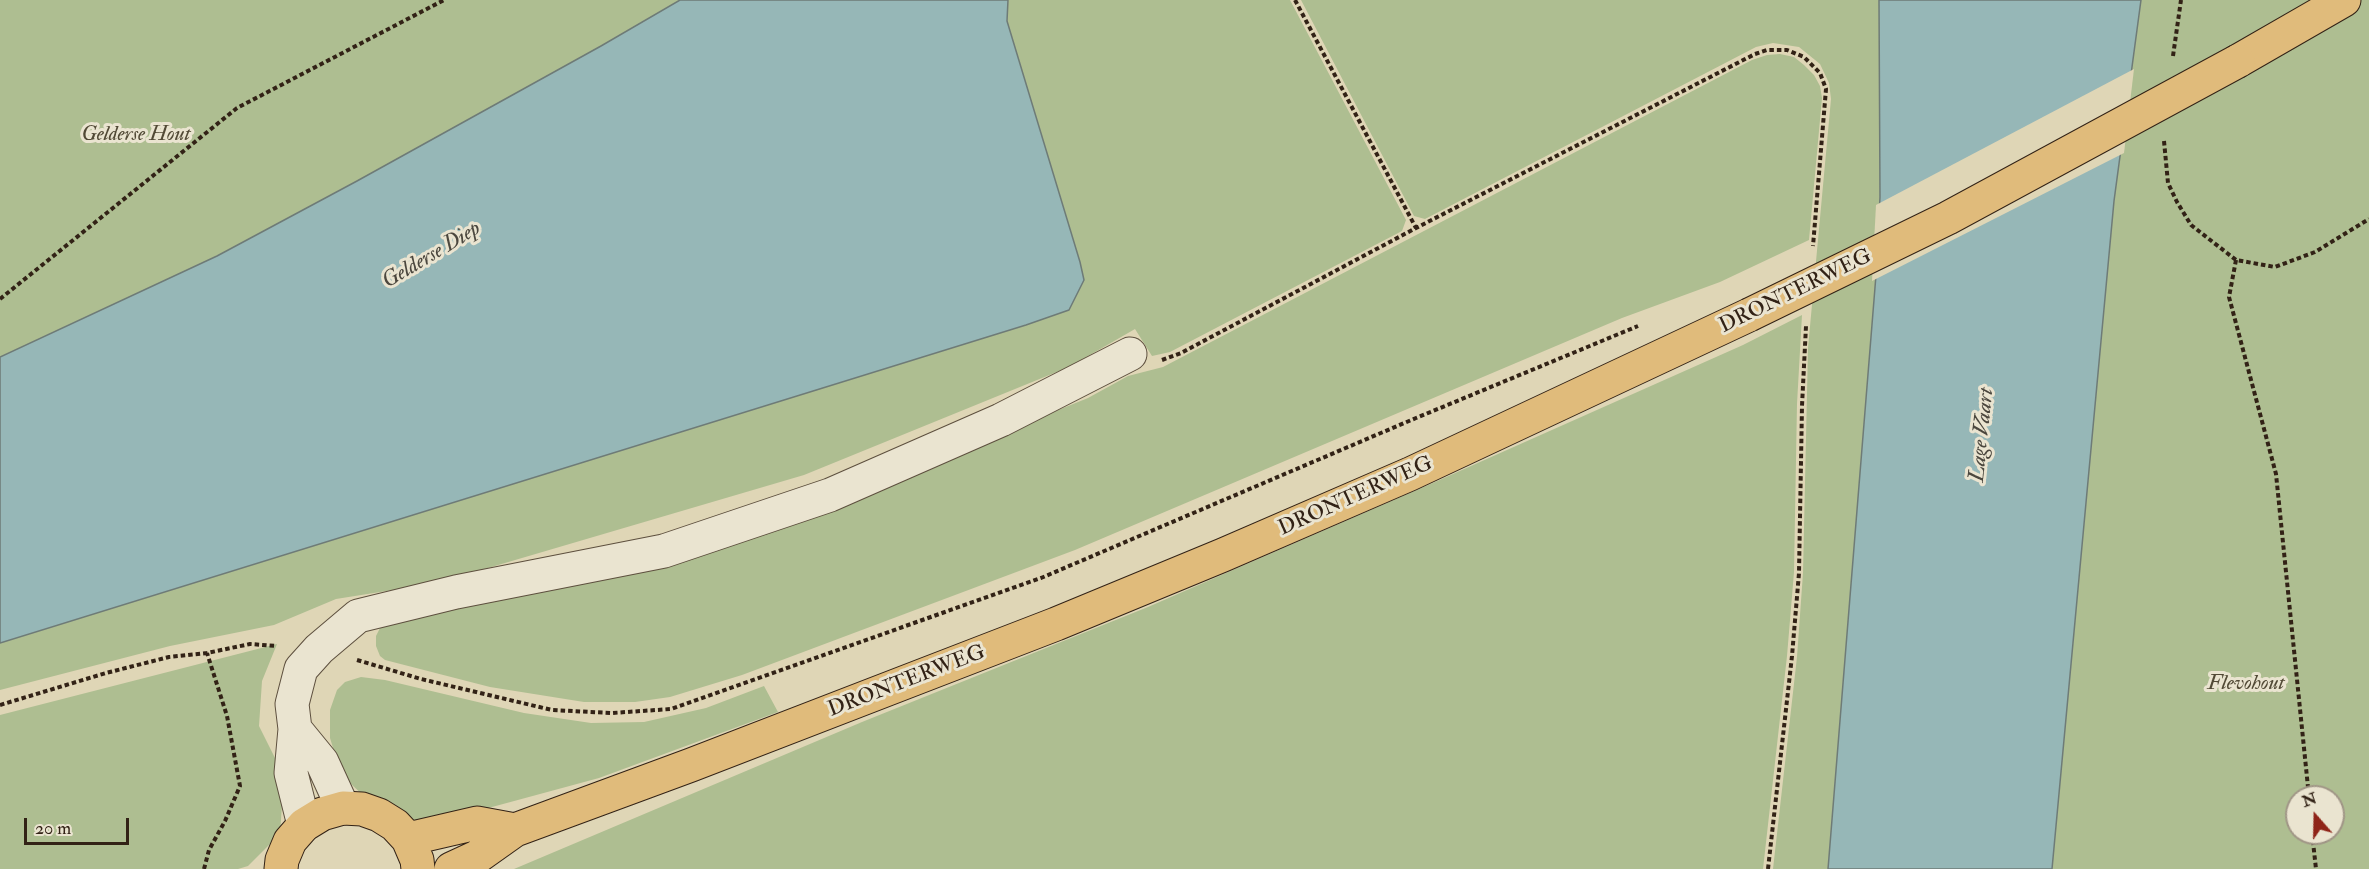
<!DOCTYPE html>
<style>
body{margin:0}
#map{position:relative;width:2369px;height:869px;overflow:hidden;background:#dfd6b6;font-family:"IM FELL Double Pica",serif}
canvas{display:block}
.north{position:absolute;left:2285px;top:785px;width:60px;height:60px;box-sizing:border-box;background:#eae4d0;border:2px solid #a09686;border-radius:50%;rotate:340deg;font-size:16px;font-weight:700;line-height:24px;text-align:center;color:#322216}
.north::after{content:'';display:block;margin:auto;width:21px;height:27px;background:#8f2418;clip-path:polygon(50% 0,100% 100%,50% 72%,0 100%)}
.scale{position:absolute;left:24px;top:818px;width:105px;height:27px;box-sizing:border-box;border:3px solid #322216;border-top:0;padding-left:8px;font-size:18px;line-height:21px;white-space:nowrap;color:#322216;-webkit-text-stroke:4px #eae4d0;paint-order:stroke}
</style>
<div id="map">
<canvas width="2369" height="869"></canvas>
<div class="north">N</div>
<div class="scale">20 m</div>
</div>
<script>
const g = document.querySelector('canvas').getContext('2d');
g.lineJoin = 'round';
function fillPath(path, color) { g.fillStyle = color; g.fill(path, 'evenodd'); }
const toPath = rows => new Path2D(rows.map(r => 'M' + r).join(''));
function stroke(path, color, width, dash) { g.strokeStyle = color; g.lineWidth = width; g.lineCap = dash ? 'butt' : 'round'; g.setLineDash(dash || []); g.stroke(path); }
function write(font, color, halo, rows, align = 'center') {
  g.font = font + ' "IM FELL Double Pica",serif'; g.lineWidth = 6; g.setLineDash([]); g.textBaseline = 'middle'; g.strokeStyle = halo; g.fillStyle = color; for (const [text, x, y, turn = 0] of rows) {
    g.save(); g.translate(x, y); g.rotate((+turn || 0) * Math.PI / 180); g.textAlign = isNaN(turn) ? turn : align; if (halo) g.strokeText(text, 0, 0); g.fillText(text, 0, 0); g.restore();
  }
}
fillPath(toPath([
 [0,0,680,0,601,46,357,181,217,256,144,290,64,340,0,367],
 [1008,0,1290,0,1406,220,1402,231,1170,352,1152,356,1135,329,1069,367,804,475,437,583,336,599,274,625,170,646,0,690,0,643,1026,325,1007,21],
 [1301,0,1879,0,1880,197,1876,275,1828,869,1773,869,1797,657,1803,573,1808,348,1831,99,1829,83,1820,64,1799,47,1773,43,1756,47,1425,219,1414,216],
 [2141,0,2369,0,2369,869,2052,869,2114,201],
 [2297,797,2333,797,2333,833,2297,833],
 [1780,54,1794,57,1804,65,1814,75,1820,86,1822,98,1809,240,1720,282,1622,318,1075,550,742,675,670,697,635,702,584,702,490,687,385,660,380,656,376,646,376,636,380,628,974,444,1088,398,1128,376,1163,367,1752,60,1767,55],
 [1802,315,1797,404,1794,572,1787,656,1763,869,514,869,862,722,1148,607,1435,482,1743,345],
 [277,644,262,681,259,726,284,776,280,834,248,866,238,869,0,869,0,715],
 [361,677,385,680,524,713,591,723,644,722,706,708,764,686,778,712,599,778,433,823,406,819,365,797,351,784,337,761,330,738,330,710,337,690,345,682]
]), '#aebe91');
const water = toPath([
 [680,0,1008,0,1007,21,1080,262,1084,280,1069,310,1026,325,0,643,0,357,217,256,357,181,601,46,680,0],
 [1879,0,2141,0,2114,201,2052,869,1828,869,1876,275,1880,197,1879,0]
]);
fillPath(water, '#96b7b7');
stroke(water, '#6e7b77', 1.5);
fillPath(toPath([
 [2134,69,2124,153,1872,281,1876,205]
]), '#dfd6b6');
const minor = toPath([
 [295,729,322,762,343,808],
 [304,825,291,773,295,729,292,704,301,669,319,649,358,616,456,592,664,551,830,495,1001,420,1130,354]
]);
const primary = toPath([
 [2238,61,2344,0],
 [408,839,477,823,515,830],
 [281,869,282,860,290,841,304,825,322,814,343,808,362,809,379,815,395,825,408,839,417,860,418,869],
 [451,869,477,857,515,830,691,765,1056,624,1223,555,1410,474,1749,315]
]);
stroke(minor, '#5d4f3e', 35);
stroke(primary, '#322216', 35);
stroke(toPath([
 [1295,0,1416,228],
 [2173,56,2181,0],
 [2164,141,2168,183,2177,202,2191,225,2236,260,2275,267,2315,252,2369,219],
 [2236,260,2229,297,2276,474,2309,797],
 [0,299,237,108,444,0],
 [1162,360,1181,353,1416,228,1755,54,1767,50,1787,50,1804,57,1820,73,1826,89,1813,246],
 [357,660,421,679,552,710,612,713,671,709,1041,578,1416,418,1638,326],
 [0,705,106,673,169,657,207,653,250,644,276,646],
 [2312,833,2316,869],
 [204,869,209,850,225,821,240,786,227,716,207,653],
 [1768,869,1792,656,1799,573,1802,406,1806,326]
]), '#322216', 4, [4.5, 3]);
stroke(minor, '#eae4d0', 33);
stroke(primary, '#e0bb7b', 33);
const primaryBridge = toPath([
 [1749,315,1948,218,2238,61]
]);
stroke(primaryBridge, '#322216', 35, []);
stroke(primaryBridge, '#e0bb7b', 33);
write('italic 21px', '#514935', '#eae4d0', [
 ["Gelderse Hout",136,135],
 ["Flevohout",2246,684]
]);
write('21px', '#322216', '#eae4d0', [
 ["DRONTERWEG",1796,292,-26],
 ["DRONTERWEG",1356,497,-24],
 ["DRONTERWEG",907,682,-21]
]);
write('italic 22px', '#4b473e', '#eae4d0', [
 ["Gelderse Diep",432,256,-31],
 ["Lage Vaart",1983,435,-84]
]);
</script>
